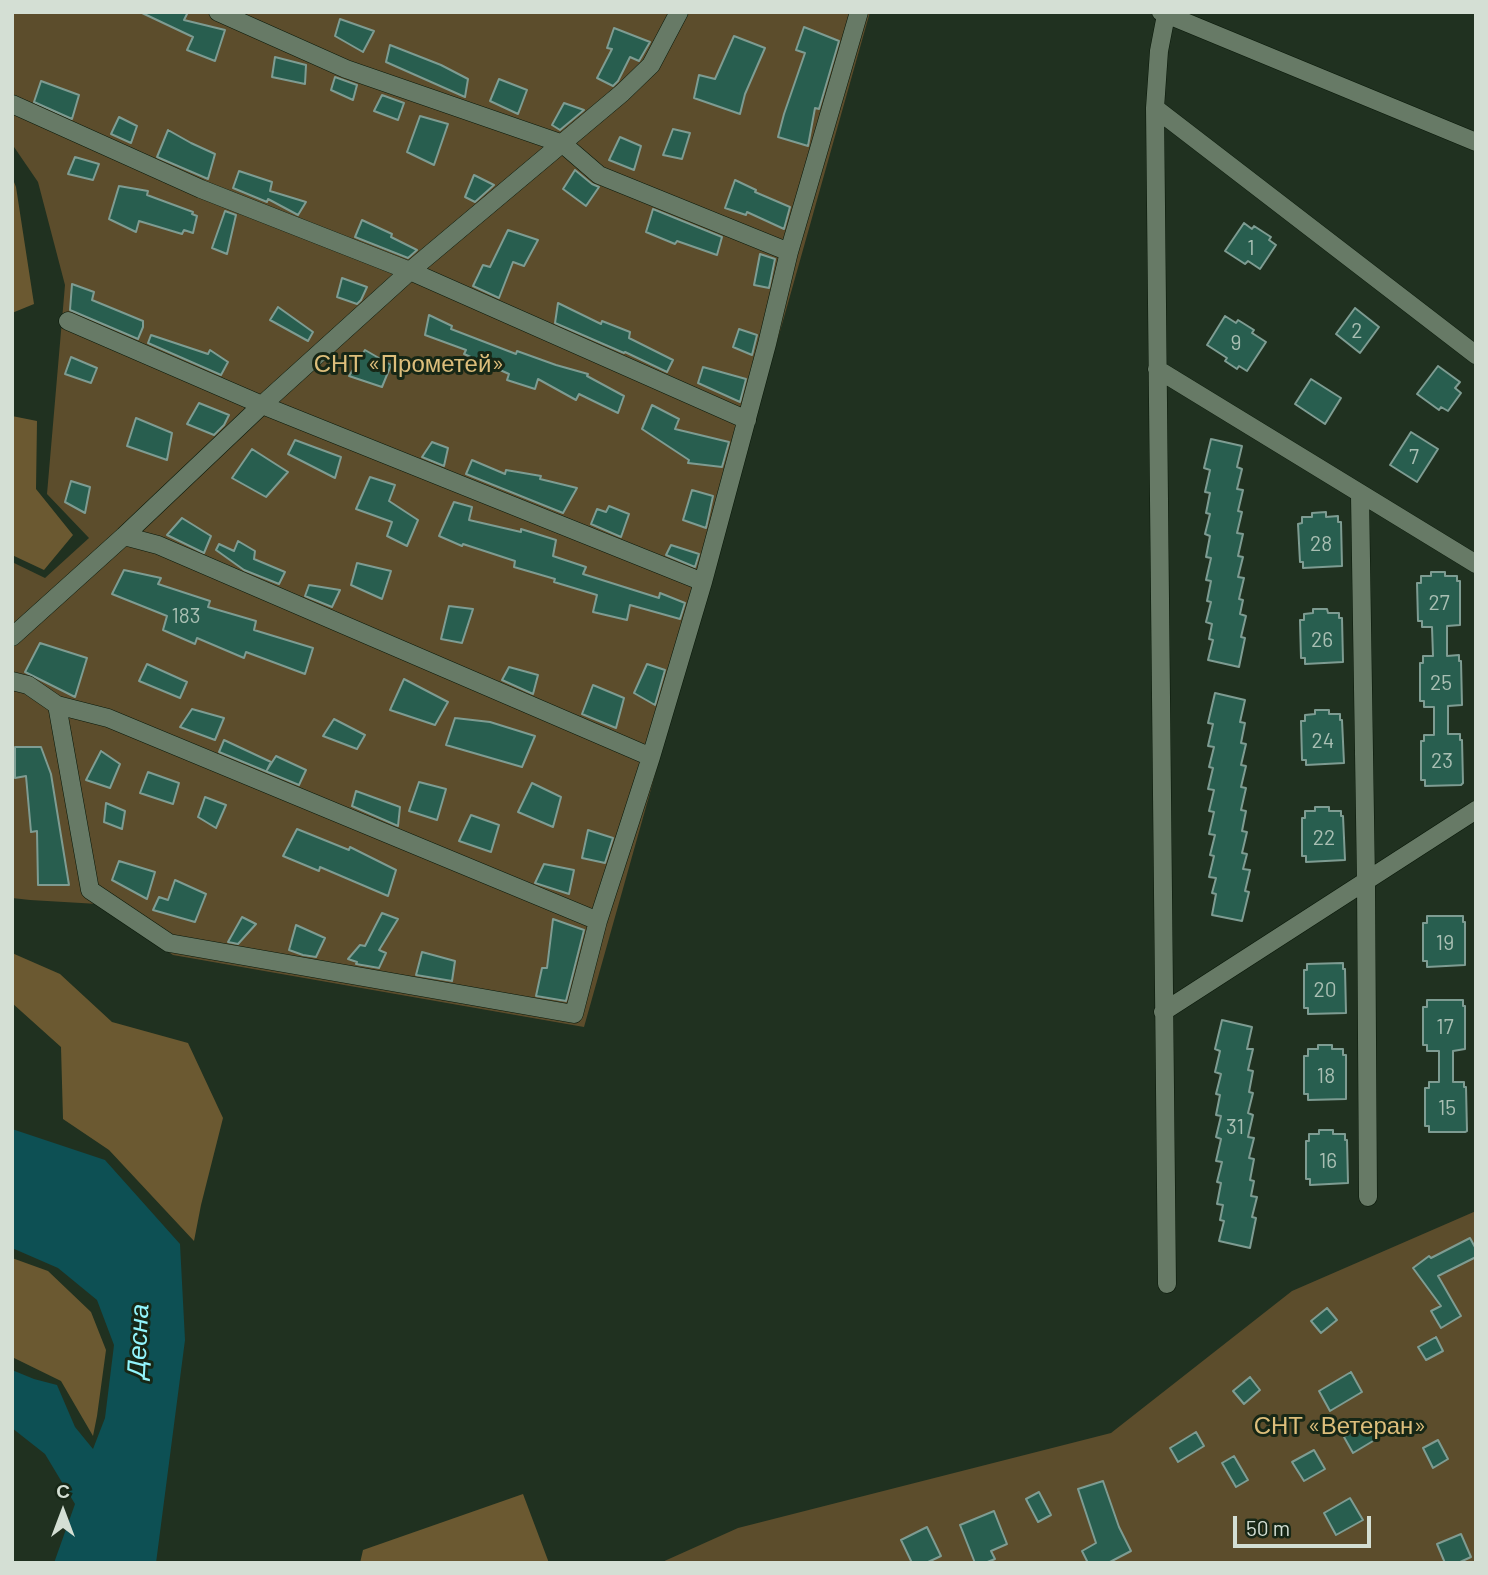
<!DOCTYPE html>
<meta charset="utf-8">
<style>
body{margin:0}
#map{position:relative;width:1488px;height:1575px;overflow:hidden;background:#203120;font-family:Barlow,sans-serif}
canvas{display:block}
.frame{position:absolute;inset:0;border:14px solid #d4dfd4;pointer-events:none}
.north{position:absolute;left:28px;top:1477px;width:70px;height:70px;-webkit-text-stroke:5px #172716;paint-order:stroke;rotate:0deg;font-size:19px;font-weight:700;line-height:28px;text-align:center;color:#d4dfd4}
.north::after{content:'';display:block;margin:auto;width:24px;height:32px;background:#d4dfd4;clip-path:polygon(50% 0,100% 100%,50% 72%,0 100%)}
.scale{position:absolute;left:1233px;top:1516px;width:138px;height:32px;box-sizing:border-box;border:4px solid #d4dfd4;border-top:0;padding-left:9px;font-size:21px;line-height:24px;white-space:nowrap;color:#d4dfd4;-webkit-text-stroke:5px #172716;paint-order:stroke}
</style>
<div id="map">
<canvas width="1488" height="1575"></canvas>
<div class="frame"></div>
<div class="north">С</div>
<div class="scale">50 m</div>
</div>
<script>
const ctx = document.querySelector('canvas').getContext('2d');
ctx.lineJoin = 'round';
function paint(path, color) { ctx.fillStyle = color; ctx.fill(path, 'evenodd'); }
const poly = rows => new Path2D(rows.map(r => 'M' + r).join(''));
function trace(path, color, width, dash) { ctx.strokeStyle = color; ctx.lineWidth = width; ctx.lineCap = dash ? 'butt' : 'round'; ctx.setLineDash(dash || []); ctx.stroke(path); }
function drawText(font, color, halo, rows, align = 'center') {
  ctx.font = font + ' Barlow,sans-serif'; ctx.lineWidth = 6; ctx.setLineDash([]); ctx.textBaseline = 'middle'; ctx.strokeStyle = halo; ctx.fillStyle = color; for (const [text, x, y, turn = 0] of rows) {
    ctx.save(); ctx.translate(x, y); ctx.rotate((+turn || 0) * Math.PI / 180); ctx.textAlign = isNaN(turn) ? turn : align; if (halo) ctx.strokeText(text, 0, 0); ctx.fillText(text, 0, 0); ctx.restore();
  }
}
const green = poly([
 [12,12,870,12,584,1027,173,955,98,904,30,900,12,898,12,562,45,578,89,538,47,494,65,285,38,182,12,144],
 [1476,1211,1476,1563,660,1563,738,1528,1111,1433,1292,1291]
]);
const forest = poly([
 [12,177,16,187,34,304,12,313],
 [12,416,37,421,36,489,73,535,44,570,12,555],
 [12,953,60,974,112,1022,188,1043,223,1118,201,1205,194,1241,109,1150,63,1119,61,1047,12,1003],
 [12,1258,48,1271,91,1312,106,1350,97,1416,93,1436,61,1381,12,1357],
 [523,1494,549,1563,360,1563,363,1550]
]);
const water = poly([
 [12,1129,105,1160,180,1244,185,1340,156,1563,54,1563,75,1504,45,1454,12,1428,12,1370,34,1379,57,1385,75,1427,93,1449,105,1418,114,1345,97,1300,58,1268,12,1248]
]);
const building = poly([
 [140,12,188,12,184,20,225,30,215,61,187,50,193,37,140,12],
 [340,19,374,31,363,52,335,36,340,19],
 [804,27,839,41,819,109,815,108,808,146,778,137,784,114,805,53,796,50,804,27],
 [614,28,650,42,639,61,630,57,618,81,613,86,597,78,612,49,607,48,614,28],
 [734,36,765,48,745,94,740,114,694,98,699,75,715,79,734,36],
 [390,45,441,65,468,79,465,97,386,62,390,45],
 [275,57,306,65,305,84,272,77,275,57],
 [335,77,357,85,353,100,331,90,335,77],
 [499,79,527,90,518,114,490,101,499,79],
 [41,81,79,95,72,119,34,102,41,81],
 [382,95,404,103,398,120,374,111,382,95],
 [564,103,584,110,560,130,552,125,564,103],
 [420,116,448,124,434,165,407,152,420,116],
 [119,117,137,126,131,143,111,134,119,117],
 [673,129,690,133,682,159,663,155,673,129],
 [168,130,191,143,215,154,208,179,157,157,168,130],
 [620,137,641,146,634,170,609,160,620,137],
 [75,157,99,164,93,180,68,174,75,157],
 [575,170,592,184,599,187,586,206,563,189,575,170],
 [239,171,272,182,270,191,306,202,298,215,268,199,267,202,233,188,239,171],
 [474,175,494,185,475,202,465,197,474,175],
 [735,180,756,190,755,192,790,207,784,229,747,212,746,215,725,208,735,180],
 [119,186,148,191,147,195,193,212,192,214,197,216,193,233,184,230,182,234,139,221,136,232,109,219,119,186],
 [653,209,722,237,717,255,677,241,675,244,646,232,653,209],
 [225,211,236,215,227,254,212,248,225,211],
 [362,220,392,234,391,237,417,250,408,258,355,237,362,220],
 [1244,223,1252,229,1254,226,1271,237,1269,240,1276,245,1260,269,1248,261,1245,264,1225,251,1244,223],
 [508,230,538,240,524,266,513,262,499,298,473,286,483,265,490,267,508,230],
 [760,254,775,259,769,288,754,285,760,254],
 [342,278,367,287,361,300,357,304,337,297,342,278],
 [72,284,94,292,92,300,143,321,143,327,138,339,70,310,72,284],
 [558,303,601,324,602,321,630,332,629,338,673,360,667,372,625,352,624,353,555,323,558,303],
 [278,307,313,332,308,341,270,320,278,307],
 [1355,308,1379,327,1360,353,1336,334,1355,308],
 [429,315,452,326,451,329,516,354,517,351,556,365,588,374,587,376,624,396,618,413,579,394,576,400,538,379,535,389,507,380,509,374,464,354,466,350,425,335,429,315],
 [1225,316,1236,323,1238,320,1254,330,1252,333,1266,342,1247,371,1239,366,1237,369,1225,361,1227,358,1207,345,1225,316],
 [739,329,757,335,752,355,733,347,739,329],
 [151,335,208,354,210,350,228,362,221,375,148,343,151,335],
 [365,350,391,365,382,387,349,376,365,350],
 [71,357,97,368,91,383,65,374,71,357],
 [1438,366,1460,382,1455,388,1461,393,1448,411,1441,407,1439,410,1417,394,1438,366],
 [703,367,746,379,740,402,698,383,703,367],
 [1311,379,1341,398,1325,424,1295,404,1311,379],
 [199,403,229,415,224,425,214,435,187,424,199,403],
 [652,405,679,419,675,429,729,442,722,467,688,463,689,460,642,429,652,405],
 [136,418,172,433,167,460,127,446,136,418],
 [1411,432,1438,449,1417,482,1390,465,1411,432],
 [1211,439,1242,446,1237,467,1242,469,1237,489,1243,490,1238,511,1242,512,1237,533,1243,534,1238,556,1243,557,1238,577,1244,578,1239,599,1243,600,1240,614,1246,616,1241,637,1245,638,1239,667,1208,660,1213,640,1209,639,1212,624,1206,622,1211,602,1207,601,1211,581,1206,580,1211,558,1206,557,1210,536,1205,534,1210,514,1206,513,1210,493,1205,492,1210,470,1204,468,1211,439],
 [295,440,341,457,335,478,288,454,295,440],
 [432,442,448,448,444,466,422,457,432,442],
 [252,449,288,472,266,497,232,478,252,449],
 [472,460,505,474,506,470,541,476,540,479,577,488,563,513,466,474,472,460],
 [370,477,395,485,389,501,418,520,407,546,387,536,392,522,356,509,370,477],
 [71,481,90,487,85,513,65,502,71,481],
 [692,490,713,496,706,528,683,520,692,490],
 [454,502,472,507,469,520,521,532,521,529,556,540,553,556,586,567,583,574,659,598,660,593,685,603,680,619,630,605,627,620,593,612,597,595,554,582,555,579,514,567,515,561,463,544,462,546,439,536,454,502],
 [609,506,629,514,621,537,591,524,597,509,606,512,609,506],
 [1326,512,1326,517,1338,516,1338,522,1341,522,1342,566,1303,568,1303,562,1300,562,1298,524,1302,523,1302,517,1312,517,1312,513,1326,512],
 [182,518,211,536,204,553,167,535,182,518],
 [238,541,255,551,254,559,285,572,279,584,244,570,216,550,219,544,234,551,238,541],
 [671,545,699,554,695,567,666,555,671,545],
 [357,563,391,571,382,599,351,585,357,563],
 [124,570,161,578,158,584,210,601,208,607,256,621,254,630,313,648,305,674,246,652,244,658,197,638,195,644,163,630,167,616,112,594,124,570],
 [1431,572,1445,572,1445,576,1457,576,1457,581,1460,581,1460,625,1447,626,1447,656,1459,655,1459,661,1461,661,1462,705,1448,706,1448,734,1460,734,1460,740,1462,740,1463,783,1461,785,1425,786,1425,780,1421,780,1421,741,1424,741,1424,735,1434,735,1434,707,1424,707,1424,701,1420,701,1420,663,1423,663,1423,656,1433,656,1432,627,1422,627,1422,621,1418,621,1417,583,1421,583,1421,576,1431,576,1431,572],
 [309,585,340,590,332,607,305,596,309,585],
 [449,606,473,609,462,643,441,639,449,606],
 [1313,609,1327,609,1328,613,1339,613,1339,618,1342,618,1343,662,1305,664,1305,658,1301,658,1300,620,1304,620,1304,614,1313,613,1313,609],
 [40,643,87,658,75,697,25,672,40,643],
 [147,664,187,682,180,698,139,681,147,664],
 [647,664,665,670,655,705,634,693,647,664],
 [509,667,538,675,533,694,502,680,509,667],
 [404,679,448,702,435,725,390,710,404,679],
 [593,685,624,698,616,728,582,714,593,685],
 [1215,693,1245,700,1240,722,1245,723,1241,743,1246,744,1241,765,1246,766,1241,787,1246,788,1241,810,1246,811,1242,831,1247,832,1242,853,1247,854,1243,869,1250,870,1245,891,1249,892,1242,921,1212,915,1216,894,1212,893,1216,878,1209,877,1214,856,1210,855,1215,835,1209,834,1214,812,1209,811,1214,790,1208,789,1213,768,1209,767,1214,747,1208,746,1213,724,1208,723,1215,693],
 [192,709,224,718,215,740,180,727,192,709],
 [1315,710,1329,710,1329,714,1340,714,1340,720,1342,720,1344,763,1306,765,1306,760,1302,760,1301,721,1305,721,1305,715,1315,714,1315,710],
 [455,718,490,722,535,736,522,767,446,745,455,718],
 [334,719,365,735,357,749,323,736,334,719],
 [224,740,271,762,267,770,276,756,306,770,299,785,219,752,224,740],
 [15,747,41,747,51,774,69,885,38,885,37,831,31,832,26,776,15,778,15,747],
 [101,751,120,764,110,788,86,780,101,751],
 [148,772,179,783,173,804,140,793,148,772],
 [419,782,446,789,437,820,409,811,419,782],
 [532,783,561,797,553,827,518,812,532,783],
 [356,791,400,807,398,826,352,806,356,791],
 [205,797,226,805,216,828,198,817,205,797],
 [106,803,125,811,122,829,104,822,106,803],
 [1315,807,1329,807,1329,811,1341,811,1341,816,1343,816,1345,860,1306,862,1306,856,1302,856,1302,818,1305,818,1305,811,1315,811,1315,807],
 [471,815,499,825,491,852,459,841,471,815],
 [297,829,349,850,350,847,396,870,388,896,320,867,319,871,283,856,297,829],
 [588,830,613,838,605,863,582,858,588,830],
 [119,861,155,872,147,899,112,880,119,861],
 [544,864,574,870,569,894,535,883,544,864],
 [175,880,206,894,195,922,153,910,159,897,168,900,175,880],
 [382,913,398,919,379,950,386,953,379,968,356,964,357,962,348,959,360,945,365,946,382,913],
 [1427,916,1463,916,1463,922,1465,922,1465,965,1427,967,1427,961,1423,961,1423,923,1427,923,1427,916],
 [242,917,256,924,238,944,228,942,242,917],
 [553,919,584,930,566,1001,536,996,542,968,547,968,553,919],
 [296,925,325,938,316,957,303,955,289,950,296,925],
 [422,952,455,961,452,981,416,975,422,952],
 [1343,963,1343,969,1345,969,1346,1013,1308,1014,1308,1008,1304,1008,1304,970,1307,970,1307,964,1343,963],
 [1427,1000,1463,1000,1463,1006,1465,1006,1465,1049,1453,1051,1453,1082,1464,1082,1464,1087,1466,1087,1467,1131,1465,1132,1429,1132,1429,1126,1425,1126,1425,1088,1429,1088,1429,1082,1439,1082,1439,1051,1427,1051,1427,1045,1423,1045,1423,1007,1427,1007,1427,1000],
 [1222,1020,1252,1027,1247,1049,1253,1049,1248,1070,1253,1071,1249,1092,1253,1093,1248,1113,1253,1115,1248,1137,1254,1138,1249,1158,1254,1159,1250,1180,1254,1181,1251,1196,1257,1197,1252,1217,1256,1218,1250,1248,1219,1241,1224,1221,1220,1220,1223,1205,1217,1204,1221,1183,1217,1182,1222,1162,1216,1161,1221,1139,1216,1137,1221,1116,1216,1115,1220,1095,1216,1094,1221,1074,1215,1072,1220,1051,1215,1049,1222,1020],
 [1318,1045,1332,1045,1332,1049,1343,1049,1343,1055,1346,1055,1346,1099,1308,1100,1308,1094,1304,1094,1304,1056,1308,1056,1308,1049,1318,1049,1318,1045],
 [1319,1130,1333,1130,1333,1134,1345,1134,1345,1140,1347,1140,1348,1183,1310,1185,1310,1179,1306,1179,1306,1141,1309,1141,1309,1134,1319,1134,1319,1130],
 [1470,1238,1476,1249,1476,1257,1438,1276,1461,1316,1441,1328,1431,1311,1441,1306,1413,1268,1429,1256,1431,1258,1470,1238],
 [1327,1308,1337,1320,1321,1333,1311,1321,1327,1308],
 [1436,1337,1443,1351,1426,1360,1418,1347,1436,1337],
 [1351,1372,1362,1392,1330,1411,1319,1391,1351,1372],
 [1250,1377,1260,1390,1244,1404,1233,1391,1250,1377],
 [1369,1422,1378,1438,1353,1453,1344,1437,1369,1422],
 [1196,1432,1204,1446,1178,1462,1170,1448,1196,1432],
 [1438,1440,1448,1459,1433,1468,1423,1448,1438,1440],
 [1314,1450,1325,1469,1304,1481,1292,1462,1314,1450],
 [1234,1456,1248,1480,1236,1487,1222,1463,1234,1456],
 [1103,1481,1119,1527,1131,1551,1108,1563,1088,1563,1082,1551,1096,1543,1078,1489,1103,1481],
 [1039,1492,1051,1515,1038,1522,1026,1499,1039,1492],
 [1350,1498,1363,1520,1336,1535,1324,1513,1350,1498],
 [994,1511,1007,1544,991,1551,995,1559,985,1563,975,1563,960,1525,994,1511],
 [927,1527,941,1556,926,1563,912,1563,901,1540,927,1527],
 [1461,1534,1471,1557,1458,1563,1445,1563,1437,1544,1461,1534]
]);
const street = poly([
 [218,12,346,69,563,144,599,175,789,252,859,12],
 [1161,12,1476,142],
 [1166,15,1159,51,1155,108,1167,1284],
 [12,104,201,189,410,271,747,420],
 [1155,108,1476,355],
 [68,321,262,405,703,582],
 [1157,369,1476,564],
 [1360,495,1366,881,1368,1197],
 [124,536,158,545,651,757],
 [12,637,124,536,262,405,410,271,622,93,651,65,679,12],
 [12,681,28,685,57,705,90,890,169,943,574,1014,598,921,651,757,703,582,767,344,789,252],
 [57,705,108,718,598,921],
 [1163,1012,1476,810]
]);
const numberNames = [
 ["1",1251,248],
 ["2",1357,331],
 ["9",1236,343],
 ["7",1414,457],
 ["28",1321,544],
 ["27",1439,603],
 ["183",186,616],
 ["26",1322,640],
 ["25",1441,683],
 ["24",1323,741],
 ["23",1442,761],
 ["22",1324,838],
 ["19",1445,943],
 ["20",1325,990],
 ["17",1445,1027],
 ["18",1326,1076],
 ["15",1447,1108],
 ["31",1235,1127],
 ["16",1328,1161]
];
const parkNames = [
 ["СНТ «Прометей»",409,364],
 ["СНТ «Ветеран»",1340,1426]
];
const waterNames = [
 ["Десна",138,1341,-87]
];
paint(green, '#5c4d2c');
paint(forest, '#6b5931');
paint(water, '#0d5054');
paint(building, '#285e4f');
trace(building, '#7e9c92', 2);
trace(street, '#091809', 19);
trace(street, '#677a66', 18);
drawText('21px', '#a9bfb3', null, numberNames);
drawText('24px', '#ddbe7b', '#172716', parkNames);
drawText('italic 26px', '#93f5fc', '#172716', waterNames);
</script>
